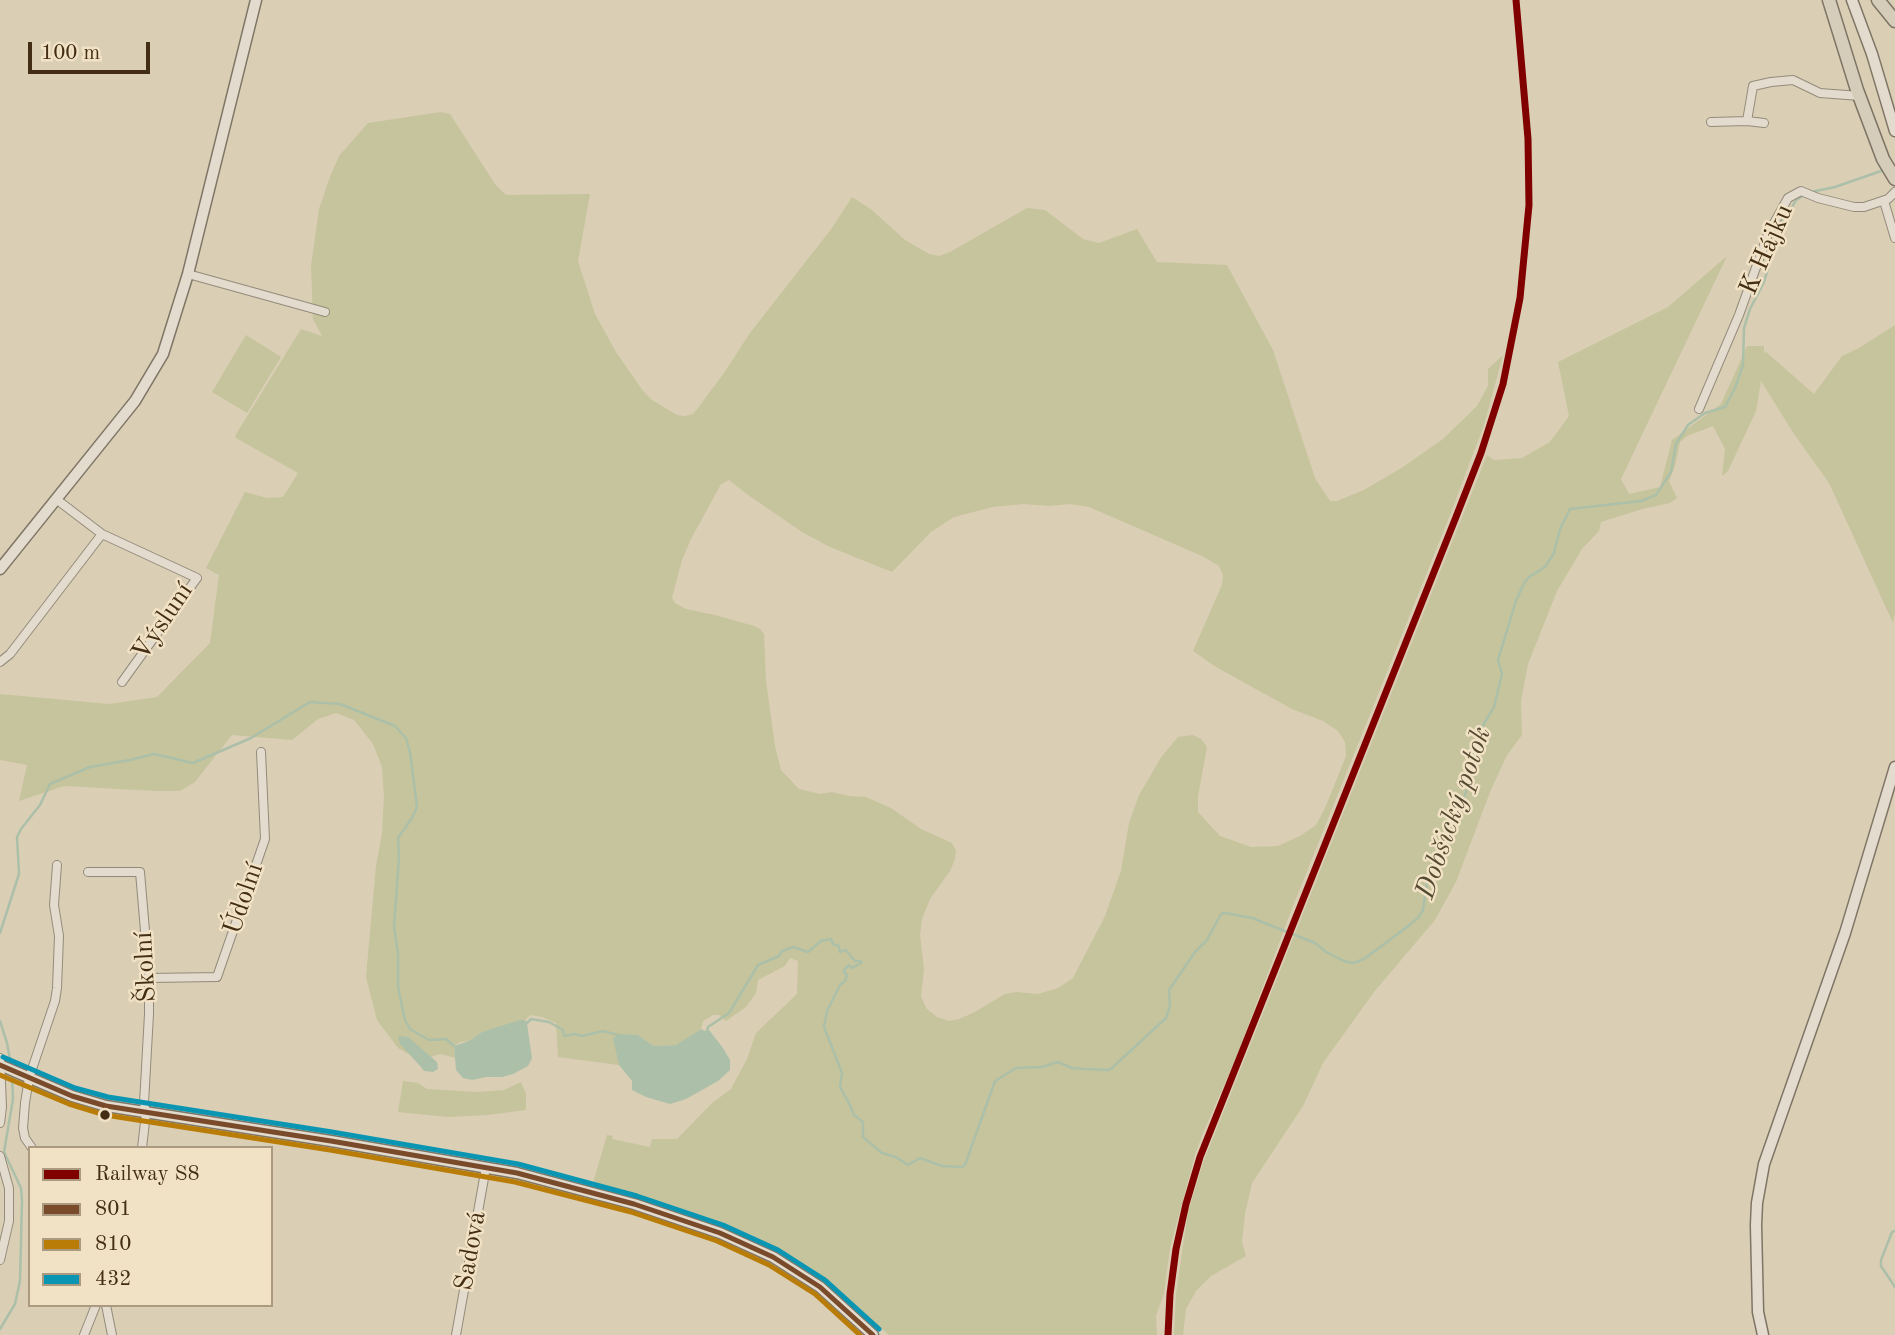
<!DOCTYPE html>
<meta charset="utf-8">
<style>
body{margin:0}
#map{position:relative;width:1895px;height:1335px;overflow:hidden;background:#daceb5;font-family:"Old Standard TT",serif}
canvas{display:block}
.legend{position:absolute;left:28px;top:1146px;width:245px;height:161px;box-sizing:border-box;background:#f1e2c5;border:2px solid #ab9a7f;margin:0;padding:9px 12px;list-style:none;font-size:21px;color:#432d15}
.legend li{display:flex;align-items:center;gap:14px;height:35px}
.legend b{width:35px;border:2px solid #ab9a7f}
.scale{position:absolute;left:28px;top:42px;width:122px;height:32px;box-sizing:border-box;border:4px solid #432d15;border-top:0;padding-left:9px;font-size:21px;line-height:24px;white-space:nowrap;color:#432d15;-webkit-text-stroke:5px #f1e2c5;paint-order:stroke}
</style>
<div id="map">
<canvas width="1895" height="1335"></canvas>
<ul class="legend">
<li><b style="height:9px;background:#800000"></b>Railway S8</li>
<li><b style="height:9px;background:#7a4b2a"></b>801</li>
<li><b style="height:9px;background:#b87c07"></b>810</li>
<li><b style="height:9px;background:#0a96b2"></b>432</li>
</ul>
<div class="scale">100 m</div>
</div>
<script>
const ctx = document.querySelector('canvas').getContext('2d');
ctx.lineJoin = 'round';
function paint(path, color) { ctx.fillStyle = color; ctx.fill(path, 'evenodd'); }
const poly = rows => new Path2D(rows.map(r => 'M' + r).join(''));
function trace(path, color, width, dash) { ctx.strokeStyle = color; ctx.lineWidth = width; ctx.lineCap = dash ? 'butt' : 'round'; ctx.setLineDash(dash || []); ctx.stroke(path); }
function drawText(font, color, halo, rows, align = 'center') {
  ctx.font = font + ' "Old Standard TT",serif'; ctx.lineWidth = 5; ctx.setLineDash([]); ctx.textBaseline = 'middle'; ctx.strokeStyle = halo; ctx.fillStyle = color; for (const [text, x, y, turn = 0] of rows) {
    ctx.save(); ctx.translate(x, y); ctx.rotate((+turn || 0) * Math.PI / 180); ctx.textAlign = isNaN(turn) ? turn : align; if (halo) ctx.strokeText(text, 0, 0); ctx.fillText(text, 0, 0); ctx.restore();
  }
}
const green = poly([
 [441,112,450,114,495,184,506,195,590,194,578,261,595,314,616,352,643,391,652,400,677,415,685,416,693,414,698,408,724,373,750,333,832,228,852,197,872,210,905,240,929,254,939,256,950,252,1027,208,1045,210,1083,239,1099,243,1137,229,1157,262,1227,265,1273,350,1315,478,1330,501,1337,501,1364,490,1403,467,1443,439,1477,406,1488,386,1488,369,1503,355,1484,425,1450,515,1291,911,1236,1058,1203,1133,1195,1155,1170,1248,1164,1293,1156,1316,1157,1335,889,1335,813,1269,775,1247,712,1221,593,1183,607,1135,613,1136,612,1139,650,1147,652,1139,677,1139,712,1103,731,1089,747,1059,756,1033,797,994,798,961,790,958,785,966,758,980,756,993,746,1007,726,1021,719,1015,713,1015,703,1021,701,1029,677,1045,654,1046,638,1035,614,1040,619,1065,558,1057,556,1023,542,1017,530,1015,525,1020,482,1032,469,1041,460,1042,454,1046,455,1058,441,1054,419,1060,398,1048,377,1020,366,977,376,866,382,833,384,797,382,767,373,744,354,720,336,713,318,719,292,740,232,735,195,782,180,791,155,791,64,786,19,801,27,765,0,760,0,694,109,704,157,697,210,643,219,575,206,568,245,492,267,498,283,497,298,473,236,438,235,436,301,329,322,336,313,319,311,266,319,209,330,177,339,156,368,123],
 [729,480,748,495,802,532,830,547,892,572,931,532,954,517,993,507,1024,504,1049,506,1070,504,1089,507,1202,556,1219,566,1223,575,1222,585,1193,651,1216,667,1292,709,1323,721,1338,731,1345,742,1346,756,1325,808,1316,825,1300,836,1278,846,1251,847,1220,836,1198,812,1198,796,1207,747,1201,739,1193,735,1178,737,1162,756,1139,795,1129,823,1121,871,1105,916,1073,978,1058,988,1038,994,1016,992,1005,994,973,1013,959,1019,949,1021,937,1017,927,1009,921,997,924,969,920,934,922,919,930,899,950,871,955,859,956,851,952,843,921,829,891,808,866,797,849,796,832,792,820,794,799,789,781,770,775,746,766,681,764,634,760,629,754,626,715,615,686,609,675,603,672,598,682,560,691,539,721,484],
 [1727,256,1621,479,1629,494,1660,487,1672,440,1721,404,1747,346,1764,346,1764,355,1765,351,1814,394,1842,356,1859,348,1895,325,1895,613,1893,623,1829,483,1794,434,1761,381,1756,411,1728,471,1722,476,1725,449,1713,426,1687,436,1680,442,1675,466,1669,481,1677,498,1670,503,1642,509,1601,522,1599,531,1582,549,1557,591,1528,664,1521,701,1522,735,1507,755,1490,792,1456,882,1435,920,1374,992,1323,1063,1303,1106,1252,1183,1245,1214,1242,1242,1246,1256,1211,1276,1196,1291,1186,1309,1183,1335,1174,1335,1176,1294,1188,1212,1203,1163,1487,455,1494,460,1522,458,1550,442,1569,416,1558,362,1668,307],
 [246,335,281,357,247,413,212,392],
 [403,1081,418,1083,427,1089,477,1092,504,1090,521,1082,526,1094,526,1110,488,1115,448,1117,398,1112]
]);
const water = poly([
 [520,1020,525,1020,527,1024,532,1058,528,1066,513,1074,502,1077,486,1077,472,1080,463,1078,456,1070,454,1046,469,1041,482,1032],
 [701,1029,705,1031,709,1030,723,1048,730,1060,730,1070,718,1081,686,1099,670,1104,646,1097,632,1090,632,1081,619,1065,613,1039,618,1034,638,1035,654,1046,676,1045],
 [401,1036,408,1037,437,1062,438,1069,433,1072,424,1071,421,1067,400,1044,398,1037]
]);
const stream = poly([
 [1811,192,1835,187,1881,171],
 [0,933,19,874,17,837,21,829,40,805,50,784,90,767,130,760,154,754,193,763,251,738,310,702,340,704,395,726,406,738,410,752,417,807,412,818,398,838,399,857,394,926,398,955,398,987,405,1020,410,1029,429,1040,446,1039,454,1046],
 [0,1021,7,1043,11,1065],
 [525,1025,531,1019,549,1022,563,1030,564,1036,575,1034,582,1036,603,1031,618,1035],
 [707,1031,708,1027,729,1013,758,965,779,956,782,951,793,947,808,952,821,941,831,939,833,944,839,946,840,952,846,950,855,961,861,961,861,963,852,968,849,965,844,970,844,972,847,975,845,981,840,985,827,1011,824,1027,842,1073,840,1087,850,1105,854,1115,863,1122,863,1137,882,1153,896,1157,908,1165,920,1158,942,1166,962,1167,965,1165,995,1081,1016,1068,1042,1067,1058,1062,1072,1068,1085,1069,1109,1070,1113,1067,1166,1018,1170,1006,1169,990,1195,952,1207,940,1221,914,1225,913,1252,918,1315,943,1326,952,1344,961,1353,963,1364,959,1407,927,1418,918,1423,910,1427,882,1435,866,1445,854,1456,817,1471,780,1475,747,1479,732,1494,707,1502,674,1498,660,1516,601,1524,583,1529,577,1545,567,1554,553,1560,529,1570,509,1641,501,1656,495,1671,472,1676,444,1688,425,1705,413,1725,407,1735,388,1743,365,1744,328,1750,309,1764,282,1783,218,1790,211,1796,200,1805,195],
 [1895,1231,1892,1232,1881,1260,1881,1266,1895,1287],
 [0,1329,15,1304,20,1281,22,1201,21,1188,4,1152,13,1099,12,1076]
]);
const street = poly([
 [1747,121,1764,123],
 [1711,122,1747,121,1753,86,1771,82,1793,80,1820,93,1860,96],
 [1884,201,1895,238],
 [188,274,325,312],
 [1699,409,1739,315,1768,234,1788,198,1801,191,1818,198,1854,207,1864,207,1888,199,1895,192],
 [56,499,102,534,197,578,122,682],
 [0,662,10,654,102,534],
 [88,872,140,872,149,978,149,1014,144,1103,146,1113,142,1148],
 [149,978,217,977,265,839,261,752],
 [0,1058,2,1107,0,1123],
 [32,1148,25,1138,23,1128,25,1103,29,1078,55,1001,57,988,59,936,54,905,57,865],
 [0,1156,9,1188,9,1221,0,1260],
 [106,1305,112,1335],
 [84,1335,96,1305],
 [456,1335,486,1167]
]);
const secondary = poly([
 [1852,0,1872,54,1895,131],
 [0,569,135,401,163,354,188,274,256,0],
 [0,1065,72,1096,106,1106,331,1141,517,1173,634,1204,720,1233,773,1257,820,1287,873,1335],
 [1763,1335,1758,1312,1756,1225,1757,1203,1764,1164,1845,933,1895,767]
]);
const primary = poly([
 [1829,0,1857,90,1883,159,1895,179],
 [1878,0,1895,21]
]);
const bus1 = poly([
 [0,1065,72,1096,106,1106,331,1141,517,1173,634,1204,720,1233,773,1257,820,1287,873,1335]
]);
const bus2 = poly([
 [0,1075,69,1104,105,1115,330,1150,515,1182,631,1212,717,1241,769,1265,815,1294,860,1335]
]);
const bus3 = poly([
 [3,1057,75,1088,108,1097,332,1132,518,1164,637,1196,723,1225,778,1250,825,1280,879,1329]
]);
const rail1 = poly([
 [1168,1335,1170,1294,1176,1249,1186,1204,1200,1157,1456,517,1481,453,1503,384,1520,298,1529,205,1528,139,1516,0]
]);
const markers = [
 [105,1115,6,"#432d15"]
];
const streetNames = [
 ["K Hájku",1767,250,-66],
 ["Výsluní",163,622,-56],
 ["Údolní",244,899,-71],
 ["Školní",146,967,-93],
 ["Sadová",471,1251,-80]
];
const waterNames = [
 ["Dobšický potok",1454,813,-71]
];
paint(green, '#c6c49c');
paint(water, '#acbfa8');
trace(stream, '#acbfa8', 2.5);
trace(street, '#948b7a', 10);
trace(secondary, '#7f7565', 13);
trace(primary, '#7f7565', 15);
trace(street, '#e2dbce', 8);
trace(secondary, '#e2dbce', 10);
trace(primary, '#d6ccba', 12);
trace(bus1, '#7a4b2a', 5);
trace(bus2, '#b87c07', 5);
trace(bus3, '#0a96b2', 5);
trace(rail1, '#800000', 7);
for (const [x, y, r, color] of markers) { const dot = new Path2D(); dot.arc(x, y, r, 0, 2 * Math.PI); ctx.fillStyle = color; ctx.fill(dot); trace(dot, '#f1e2c5', 2.5); }
drawText('26px', '#432d15', '#f1e2c5', streetNames);
drawText('italic 28px', '#544931', '#f1e2c5', waterNames);
</script>
